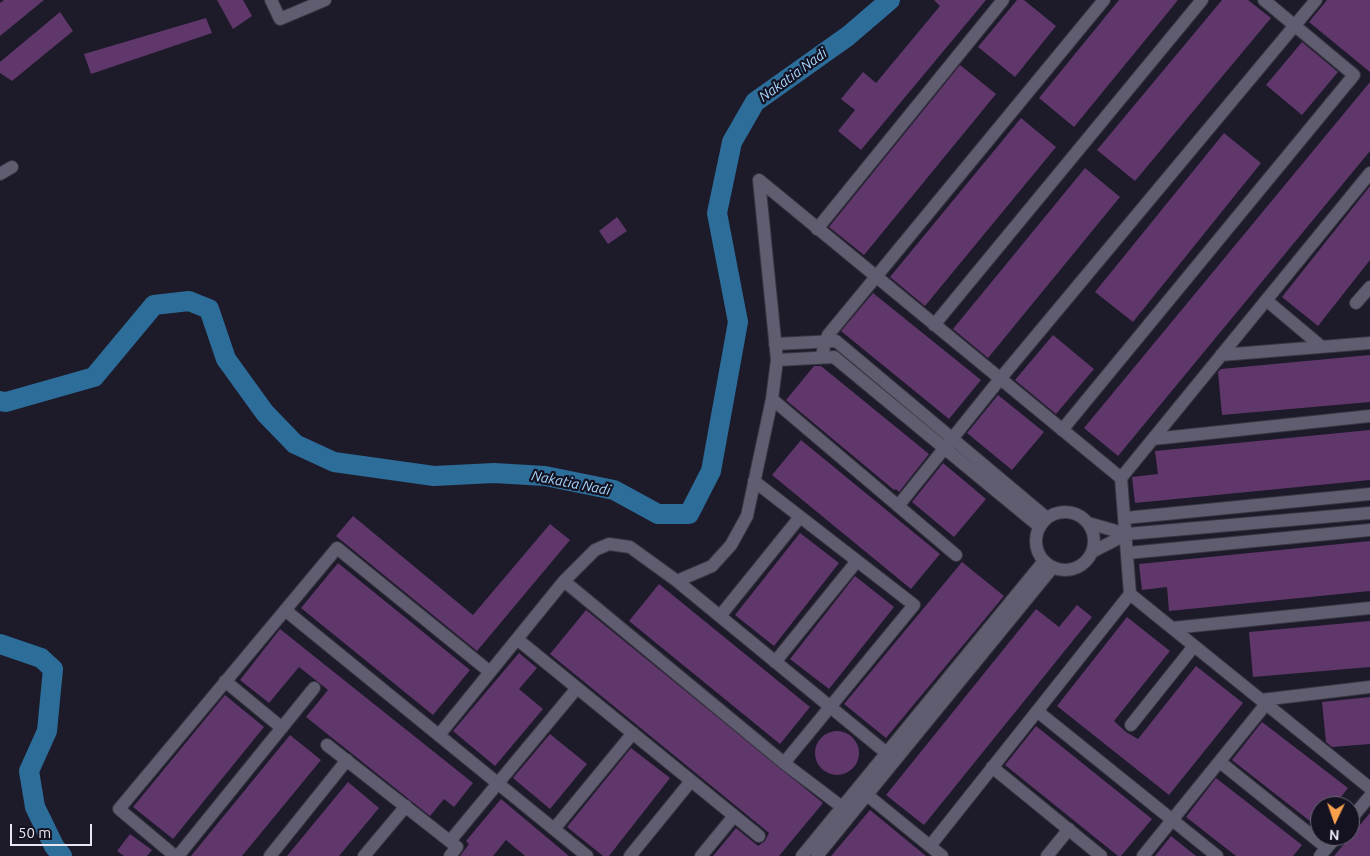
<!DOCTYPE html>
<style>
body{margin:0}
#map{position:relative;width:1370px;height:856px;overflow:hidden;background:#1d1a2a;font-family:Ubuntu,sans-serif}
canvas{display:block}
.north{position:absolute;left:1310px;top:796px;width:50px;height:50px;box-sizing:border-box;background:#141121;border:1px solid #696675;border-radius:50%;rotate:183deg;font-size:14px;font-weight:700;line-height:20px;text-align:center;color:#e8e6f2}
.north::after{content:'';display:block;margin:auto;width:18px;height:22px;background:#f8a04c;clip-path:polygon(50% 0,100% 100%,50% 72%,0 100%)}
.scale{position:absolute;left:10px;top:824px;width:82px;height:22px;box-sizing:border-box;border:2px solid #e8e6f2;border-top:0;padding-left:6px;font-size:15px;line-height:18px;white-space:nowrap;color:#e8e6f2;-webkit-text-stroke:4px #141121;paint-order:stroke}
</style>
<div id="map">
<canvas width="1370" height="856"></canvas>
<div class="north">N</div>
<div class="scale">50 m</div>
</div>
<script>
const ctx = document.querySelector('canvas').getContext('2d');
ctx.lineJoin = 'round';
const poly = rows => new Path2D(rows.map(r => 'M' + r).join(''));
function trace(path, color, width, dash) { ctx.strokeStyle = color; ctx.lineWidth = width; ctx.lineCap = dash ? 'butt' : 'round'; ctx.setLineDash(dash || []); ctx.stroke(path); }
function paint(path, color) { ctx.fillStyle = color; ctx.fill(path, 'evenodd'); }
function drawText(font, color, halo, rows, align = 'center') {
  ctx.font = font + ' Ubuntu,sans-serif'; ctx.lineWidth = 4.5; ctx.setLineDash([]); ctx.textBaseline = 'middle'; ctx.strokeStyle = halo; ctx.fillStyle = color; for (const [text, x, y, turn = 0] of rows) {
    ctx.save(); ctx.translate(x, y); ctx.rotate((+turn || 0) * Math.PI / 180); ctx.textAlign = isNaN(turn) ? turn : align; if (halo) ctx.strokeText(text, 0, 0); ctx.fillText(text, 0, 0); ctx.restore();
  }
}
const river = poly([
 [0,401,6,402,94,377,154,305,189,301,209,309,226,359,265,413,295,444,334,462,434,476,494,473,545,476,614,490,658,514,689,514,711,471,738,322,717,213,732,142,755,102,848,36,890,0],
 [0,644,41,658,53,669,47,731,29,771,35,807,54,846,62,856]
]);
const building = poly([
 [4,0,44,0,0,36,0,3],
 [217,0,243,0,252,16,233,29],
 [934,0,986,0,861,150,838,131,855,110,841,99,863,72,876,83,940,6],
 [1017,0,1024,0,1056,26,1015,77,978,47],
 [1119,0,1178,0,1074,127,1039,98],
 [1222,0,1248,0,1271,18,1135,181,1097,150],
 [1327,0,1370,0,1370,72,1309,22],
 [60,12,73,31,12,81,0,73,0,62],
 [206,18,212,33,91,74,84,54],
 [1302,42,1338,72,1302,115,1266,85],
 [960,65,996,94,864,255,829,227],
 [1370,82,1370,151,1118,456,1084,428],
 [1021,118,1056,147,925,306,890,277],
 [1224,133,1261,163,1133,322,1095,292],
 [1085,168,1120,197,988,358,953,329],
 [1370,186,1370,260,1318,326,1282,297],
 [617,217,627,231,608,244,599,231],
 [873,293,981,380,949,419,841,331],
 [1053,335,1094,369,1056,414,1015,380],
 [1370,355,1370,402,1222,415,1218,372,1221,369],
 [814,366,821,366,929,454,899,492,896,489,894,490,786,400],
 [998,395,1044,432,1012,470,967,433],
 [1370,430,1370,480,1135,503,1132,477,1158,474,1155,451],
 [801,440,940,554,911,589,772,475],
 [943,463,986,499,954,537,912,502],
 [353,516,473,615,550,524,570,540,477,651,336,536],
 [800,533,839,563,774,646,735,615],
 [1370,541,1370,591,1169,611,1167,587,1142,590,1139,564],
 [962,562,1004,596,886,738,844,704],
 [338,563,470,670,433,715,301,608],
 [855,576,894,607,829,689,790,659],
 [659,584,810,707,780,744,629,621],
 [1077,605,1092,617,924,825,886,795,1036,609,1059,627],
 [586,610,823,803,779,856,713,856,736,828,758,846,765,841,769,833,550,654],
 [1127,617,1170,651,1114,721,1126,732,1138,739,1196,666,1243,703,1169,795,1057,706],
 [1370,621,1370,667,1253,677,1249,632],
 [280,629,473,783,454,807,444,799,430,816,306,717,328,690,299,667,269,703,240,680],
 [519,653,537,668,519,689,543,709,495,766,453,731],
 [225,695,264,727,173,839,133,807],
 [1370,697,1370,744,1332,747,1326,742,1322,702],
 [1262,722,1348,788,1334,806,1320,806,1320,829,1232,760],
 [1036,726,1152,819,1121,856,1118,856,1005,765],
 '815 753a22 22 0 1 1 44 0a22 22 0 1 1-44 0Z',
 [550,734,587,764,550,809,513,778],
 [290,735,321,760,242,856,191,856],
 [631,748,670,778,609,856,603,856,567,827],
 [1216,778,1302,845,1293,856,1236,856,1186,817],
 [348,782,379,808,339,856,287,856],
 [501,799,569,856,525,856,506,840,493,856,460,856,469,844,466,841],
 [870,810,926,856,831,856],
 [1370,813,1370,856,1334,856],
 [130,834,152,850,147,856,124,856,117,851],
 [1171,836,1196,856,1155,856]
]);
const minor = poly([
 [271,0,280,19,325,0],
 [1370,173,1121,478,1130,594,1370,788],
 [0,174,12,167],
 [759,180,1121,478],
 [817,229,1003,0],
 [1266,300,1322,347],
 [1356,303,1370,287],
 [934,325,1202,0],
 [775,344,836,341,1047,518],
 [1221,355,1370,343],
 [821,357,828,335,1104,0],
 [777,360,834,357,1040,527],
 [772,399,956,555],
 [1062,430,1354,75,1264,0],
 [1153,439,1370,416],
 [754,481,914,605,784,763],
 [898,506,1000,379,1316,0],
 '1036 541a29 29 0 1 1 58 0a29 29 0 1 1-58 0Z',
 [1125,518,1370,494],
 [1088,523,1127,534,1092,552],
 [1127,534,1370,513],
 [1128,553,1370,530],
 [564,581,784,763,842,807],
 [677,581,712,566,731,545,747,516,772,399,777,360,759,180],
 [285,610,587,856],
 [720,616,800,517],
 [1172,628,1370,608],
 [517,639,759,836],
 [775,662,857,561],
 [225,681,282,728],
 [1261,700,1370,687],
 [1037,711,1217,856],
 [1131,725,1194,646],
 [439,735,564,581,595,550,609,544,630,547,677,581,895,760],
 [327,745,457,847,450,856],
 [1220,762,1327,848],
 [992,767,1101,856],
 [861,790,942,856],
 [1350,820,1370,796],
 [554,829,633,733],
 [450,841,577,688],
 [930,846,1130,594],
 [175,856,119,809,337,548,490,672],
 [178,856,314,688],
 [270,856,347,760],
 [364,856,406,806],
 [630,856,691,781],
 [701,856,734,816],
 [802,856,1044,561],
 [817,856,1053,567],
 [1047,856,1069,829],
 [1143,856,1266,704],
 [1320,856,1337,836]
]);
const waterNames = [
 ["Nakatia Nadi",793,75,-36],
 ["Nakatia Nadi",571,483,11]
];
trace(river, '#2d6d99', 20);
paint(building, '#5f376a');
trace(minor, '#393643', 14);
trace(minor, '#605d71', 12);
drawText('italic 14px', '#a6d8ff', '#141121', waterNames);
</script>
